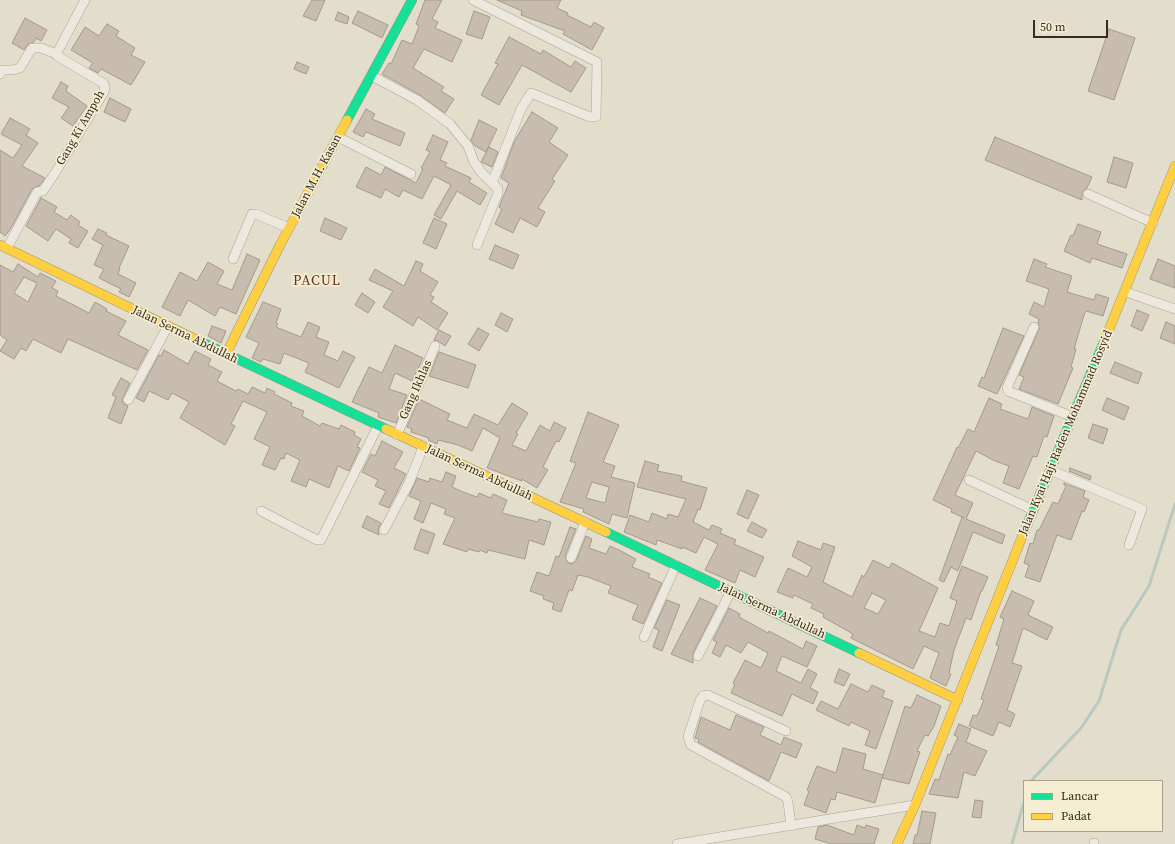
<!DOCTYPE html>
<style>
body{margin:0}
#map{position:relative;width:1175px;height:844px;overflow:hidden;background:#e3decc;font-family:"Source Serif 4",serif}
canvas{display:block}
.legend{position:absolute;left:1023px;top:780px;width:140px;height:52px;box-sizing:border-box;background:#f5edd2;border:1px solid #a99f8a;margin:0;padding:5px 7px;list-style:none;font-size:12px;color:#372b1e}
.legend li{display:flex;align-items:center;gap:8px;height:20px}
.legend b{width:20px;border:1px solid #a99f8a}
.scale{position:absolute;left:1033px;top:20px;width:75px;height:18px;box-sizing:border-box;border:2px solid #372b1e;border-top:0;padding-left:5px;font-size:12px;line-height:14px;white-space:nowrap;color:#372b1e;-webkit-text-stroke:3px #f5edd2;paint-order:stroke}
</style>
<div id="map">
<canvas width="1175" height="844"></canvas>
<ul class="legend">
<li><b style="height:5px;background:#16e098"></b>Lancar</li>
<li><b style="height:5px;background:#ffcf43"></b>Padat</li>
</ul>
<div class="scale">50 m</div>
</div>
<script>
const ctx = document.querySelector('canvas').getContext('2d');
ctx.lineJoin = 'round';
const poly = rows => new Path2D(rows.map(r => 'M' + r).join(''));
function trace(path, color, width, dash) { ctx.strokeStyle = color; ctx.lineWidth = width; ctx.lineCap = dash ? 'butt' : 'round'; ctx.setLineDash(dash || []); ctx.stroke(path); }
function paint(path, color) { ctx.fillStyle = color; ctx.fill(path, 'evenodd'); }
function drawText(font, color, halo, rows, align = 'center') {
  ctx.font = font + ' "Source Serif 4",serif'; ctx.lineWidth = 3.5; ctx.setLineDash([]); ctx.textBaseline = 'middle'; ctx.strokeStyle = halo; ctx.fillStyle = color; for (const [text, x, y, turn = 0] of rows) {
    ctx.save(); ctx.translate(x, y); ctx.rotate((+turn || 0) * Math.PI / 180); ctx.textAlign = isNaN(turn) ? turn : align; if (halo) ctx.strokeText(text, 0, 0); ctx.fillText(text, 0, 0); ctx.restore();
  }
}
const stream = poly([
 [1031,781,1081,728,1099,701,1121,630,1149,586,1175,504],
 [1012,844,1024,802]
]);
const building = poly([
 [312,0,325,0,316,21,303,16,312,0],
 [425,0,442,0,432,19,438,22,435,28,462,40,452,62,424,49,413,68,444,87,441,91,454,99,445,113,420,95,382,74,389,63,391,64,402,40,412,44,419,26,416,24,425,0],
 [497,0,561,0,557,8,568,13,567,15,591,27,594,22,604,28,592,50,563,34,565,31,521,15,522,11,497,0],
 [358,11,388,25,382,38,352,23,358,11],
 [474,11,490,17,482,39,466,34,474,11],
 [338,12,349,17,347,24,335,20,338,12],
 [25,18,47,30,41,41,36,38,34,42,27,45,24,50,12,43,25,18],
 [107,24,119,31,116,36,135,48,131,55,145,62,131,85,101,69,98,73,89,68,93,63,71,50,85,27,99,36,107,24],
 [1109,29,1135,38,1114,100,1088,91,1109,29],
 [509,37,541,54,543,50,571,67,575,61,586,68,571,92,522,65,499,105,481,95,498,64,495,63,509,37],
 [297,62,309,67,306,74,294,69,297,62],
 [61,82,68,86,66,91,87,106,73,126,61,118,69,107,52,98,61,82],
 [110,98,131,109,125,122,104,112,110,98],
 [366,109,375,114,372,119,405,133,400,146,366,132,363,137,353,132,366,109],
 [532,112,558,128,549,142,568,155,552,179,555,181,538,208,545,212,537,227,520,218,513,233,495,224,502,209,499,207,509,183,501,178,514,142,532,112],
 [10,118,30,129,26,135,38,143,22,166,45,178,39,186,32,189,11,228,5,236,0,232,0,150,13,158,22,145,1,134,10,118],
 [479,120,497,129,486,152,475,146,471,140,479,120],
 [433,135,448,142,440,160,447,163,445,166,471,178,469,182,487,193,480,205,457,191,441,219,434,215,451,185,434,176,422,199,403,190,399,197,385,189,381,198,356,187,366,167,381,175,385,167,416,183,423,169,421,168,430,152,426,150,433,135],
 [995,137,1092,177,1087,188,1082,192,1082,200,985,160,995,137],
 [489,147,498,152,492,167,481,162,489,147],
 [1114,157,1133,163,1126,188,1107,182,1114,157],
 [41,198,57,207,54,212,67,220,71,215,80,222,78,225,88,231,78,248,69,243,71,239,56,229,48,241,26,226,41,198],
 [325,218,347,228,341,240,320,231,325,218],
 [434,218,447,224,436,249,423,243,434,218],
 [1078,224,1101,232,1097,244,1127,254,1122,268,1092,258,1090,263,1064,251,1071,235,1073,236,1078,224],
 [98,229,107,233,106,235,129,246,119,268,120,269,118,274,136,283,129,297,119,292,121,289,99,278,104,269,94,265,103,245,92,239,98,229],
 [495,245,519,255,513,269,489,259,495,245],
 [247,254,260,260,236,314,220,307,215,316,188,300,180,316,162,307,180,272,197,281,208,262,224,271,217,284,232,290,247,254],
 [1034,259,1047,264,1045,267,1072,276,1067,292,1094,300,1096,294,1109,298,1103,316,1086,311,1084,315,1074,349,1076,349,1071,367,1073,368,1058,404,1019,389,1024,377,1019,375,1040,327,1038,323,1039,319,1029,314,1034,302,1044,307,1049,289,1026,281,1034,259],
 [1158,259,1175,266,1175,288,1150,279,1158,259],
 [416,261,423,264,420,271,438,282,430,295,434,297,431,302,448,313,437,330,418,317,413,326,383,307,393,291,369,280,375,269,404,286,416,261],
 [18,264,38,277,40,273,56,281,52,288,58,291,56,296,89,313,95,302,107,309,106,311,126,321,118,335,148,350,137,370,68,339,61,353,33,339,26,351,21,348,14,359,0,351,7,340,0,335,0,265,13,272,18,264],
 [24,277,37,283,28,302,14,293,24,277],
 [362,293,375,302,368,313,355,305,362,293],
 [263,302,281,309,276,323,278,324,276,327,301,337,308,322,320,327,316,337,329,342,324,355,338,361,343,351,355,357,339,388,305,372,309,363,284,353,280,364,263,359,261,362,252,358,259,343,246,337,263,302],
 [1137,310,1149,315,1142,331,1131,326,1137,310],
 [501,313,513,319,507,332,495,325,501,313],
 [1166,322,1175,326,1175,344,1160,338,1166,322],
 [212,326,226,331,221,343,208,336,212,326],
 [478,328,489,334,479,351,468,344,478,328],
 [1003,328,1024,336,997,394,978,386,982,377,984,378,1003,328],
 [439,330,451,336,445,346,438,341,434,340,439,330],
 [395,345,423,358,412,381,395,373,389,389,407,395,396,423,378,417,379,413,352,402,369,367,382,373,395,345],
 [164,350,188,364,195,351,211,359,208,365,222,372,217,381,236,391,238,389,248,394,252,387,265,393,267,388,275,392,274,394,292,403,291,406,304,411,302,416,320,426,322,423,339,429,341,425,355,432,354,435,361,439,357,447,360,448,349,471,338,466,329,488,309,479,306,487,291,481,300,460,286,453,284,459,281,458,275,470,262,465,270,447,254,439,267,412,243,401,231,424,235,426,225,445,180,418,189,402,172,393,168,400,149,391,144,402,136,398,159,355,161,356,164,350],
 [439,352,476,365,468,388,429,376,439,352],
 [1115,362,1142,373,1138,384,1110,373,1115,362],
 [121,378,130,383,122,400,123,403,128,406,121,424,108,418,116,397,112,395,121,378],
 [989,398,1002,404,1000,409,1028,419,1032,407,1054,416,1047,437,1044,436,1037,457,1033,456,1019,489,1003,483,1009,466,995,461,976,451,955,495,973,503,966,519,1005,535,1002,544,973,532,958,571,951,567,944,582,939,580,962,517,964,518,951,512,952,509,933,500,957,447,958,448,968,429,974,432,989,398],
 [1107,398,1129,407,1124,420,1102,410,1107,398],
 [419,399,450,414,447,420,467,428,474,414,498,425,512,403,528,413,516,433,518,434,512,445,526,451,540,425,550,431,554,422,566,428,559,442,556,441,543,467,548,470,537,488,522,479,522,481,487,468,500,438,483,428,472,451,458,445,438,440,437,444,428,440,429,438,411,432,412,429,407,427,419,399],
 [588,412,619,425,603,462,615,466,611,477,635,483,627,518,612,514,609,524,583,512,584,509,560,502,576,463,570,461,588,412],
 [592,482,609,487,605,503,586,498,592,482],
 [1093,424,1108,429,1103,444,1088,438,1093,424],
 [382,441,403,452,394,468,406,474,389,508,379,504,386,491,375,486,378,480,362,472,371,454,375,456,382,441],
 [645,461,659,465,657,471,682,476,681,481,707,488,700,510,698,509,693,522,709,530,712,525,722,529,720,533,736,540,734,544,764,557,755,577,740,570,735,583,705,570,718,544,704,537,696,553,682,547,682,549,657,540,656,545,624,532,630,515,649,522,652,513,667,519,668,514,678,517,686,499,637,487,645,461],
 [1070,468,1091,476,1090,480,1069,471,1070,468],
 [446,472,456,476,452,487,463,492,477,497,479,493,491,498,493,494,507,500,502,513,538,522,539,519,551,522,544,545,529,540,525,559,488,550,487,553,480,550,479,552,468,549,467,552,443,544,455,518,444,514,446,509,431,503,423,523,414,519,421,501,409,496,417,478,429,482,430,478,442,482,446,472],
 [1064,483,1085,491,1083,497,1089,500,1084,512,1082,511,1071,540,1057,535,1040,582,1025,577,1029,565,1024,563,1030,543,1033,544,1037,530,1039,530,1053,502,1058,504,1066,486,1064,485,1064,483],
 [747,490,759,495,748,519,737,514,747,490],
 [367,516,381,523,378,530,379,535,362,527,367,516],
 [752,522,767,530,762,538,747,531,752,522],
 [570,527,576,529,565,556,568,563,572,564,576,561,586,536,592,539,589,548,606,554,610,546,621,551,636,559,632,567,650,574,648,577,662,583,643,624,632,619,638,605,608,593,611,586,588,577,578,575,572,591,569,590,561,612,552,609,554,603,543,599,544,596,530,591,537,572,549,576,556,556,559,557,570,527],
 [421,529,435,534,428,554,414,549,421,529],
 [798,541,821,550,823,543,835,547,823,582,852,597,862,575,864,577,873,560,889,568,892,563,938,588,919,631,935,637,940,623,949,626,957,601,950,598,962,566,988,577,982,591,981,591,971,620,966,618,954,650,949,673,951,674,946,686,930,678,939,653,924,646,913,669,851,638,853,634,823,617,824,614,811,608,813,604,794,595,793,598,777,592,788,568,807,577,812,567,792,556,798,541],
 [872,593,886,600,878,614,864,608,872,593],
 [1012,591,1034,601,1028,615,1053,627,1047,640,1023,628,1012,663,1022,666,1007,710,1015,714,1010,727,999,722,993,736,969,726,973,715,977,716,984,700,981,699,999,646,996,645,1004,619,1000,617,1012,591],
 [700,598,717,606,693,653,693,663,671,654,700,598],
 [667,600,680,605,662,651,653,647,659,630,654,628,667,600],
 [729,608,740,614,739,617,768,633,769,631,803,649,806,641,817,646,807,667,782,656,776,671,801,683,808,669,817,674,810,688,818,692,813,704,792,694,782,716,731,693,735,684,733,683,745,660,761,668,768,653,748,642,741,653,726,645,720,657,712,653,717,642,713,640,729,608],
 [839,669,850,674,844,686,834,682,839,669],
 [851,684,868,692,872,685,885,691,882,697,893,701,876,749,865,745,870,731,851,722,849,726,816,710,821,701,838,709,851,684],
 [917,695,941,706,934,726,928,736,925,735,917,751,920,752,909,784,882,778,905,706,911,708,917,695],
 [736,715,764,727,760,735,781,745,784,737,802,744,796,758,781,752,769,781,698,742,699,739,695,738,701,717,730,730,736,715],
 [959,724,971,729,966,742,987,751,975,776,964,772,958,798,929,794,935,779,939,780,948,754,950,755,958,737,954,735,959,724],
 [843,748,866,754,863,769,883,775,875,803,837,792,835,800,831,799,826,813,804,805,809,791,807,790,817,766,836,773,843,748],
 [975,800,983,801,981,818,972,817,975,800],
 [922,811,936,813,930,844,913,844,915,835,917,835,922,811],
 [827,825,854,835,857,825,865,828,866,825,879,829,874,844,831,844,815,839,818,827,827,825]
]);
const street = poly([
 [473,0,597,62,596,117,590,117,531,93,521,109,492,183],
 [0,74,2,70,12,70,20,68,32,48,41,48,57,54],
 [372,76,417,100,450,124,468,146,474,162,482,173,498,189,498,193,477,245],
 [338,137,411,174],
 [1088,194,1153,223],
 [7,248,37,192,43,191,55,173,104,92,105,87,103,83,57,56,58,51,85,0],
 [233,259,252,214,256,214,289,228],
 [1126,292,1175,309],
 [1034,327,1007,388,1008,391,1073,417],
 [128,400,168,326],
 [397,435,435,346],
 [1050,470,1142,509,1129,545],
 [969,480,1033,510],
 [261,511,317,540,321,540,378,426],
 [384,530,409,483,423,447],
 [571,558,585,522],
 [644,637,676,565],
 [698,656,731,591],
 [786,731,708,695,703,696,700,700,688,737,691,745,786,797,788,802,791,826],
 [677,844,915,805],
 [1094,844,1094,843]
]);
const fast = poly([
 [347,120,412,0],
 [197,340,386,429],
 [606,532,859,653],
 [1022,537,1104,342]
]);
const slow = poly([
 [0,245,197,340],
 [1104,342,1175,166],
 [226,354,280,245,347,120],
 [386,429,606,532],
 [859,653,958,700],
 [897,844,915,805,1022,537]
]);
const streetNames = [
 ["Gang Ki Ampoh",81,128,-60],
 ["Jalan M.H. Kasan",317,176,-62],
 ["Jalan Serma Abdullah",185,335,26],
 ["Gang Ikhlas",416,390,-66],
 ["Jalan Kyai Haji Raden Mohammad Rosyid",1066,433,-67],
 ["Jalan Serma Abdullah",479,473,25],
 ["Jalan Serma Abdullah",772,611,25]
];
const quarterNames = [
 ["PACUL",317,281]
];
trace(stream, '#b8c9bf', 3);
paint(building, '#c7bcad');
trace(building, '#a39a8c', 1);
trace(street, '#a8a396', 10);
trace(fast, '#989285', 10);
trace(slow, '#989285', 10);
trace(street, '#ece8dd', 9);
trace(fast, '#16e098', 9);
trace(slow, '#ffcf43', 9);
drawText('12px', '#372b1e', '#f5edd2', streetNames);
ctx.letterSpacing = '1px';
drawText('14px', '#63301e', '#f5edd2', quarterNames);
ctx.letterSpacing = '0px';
</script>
